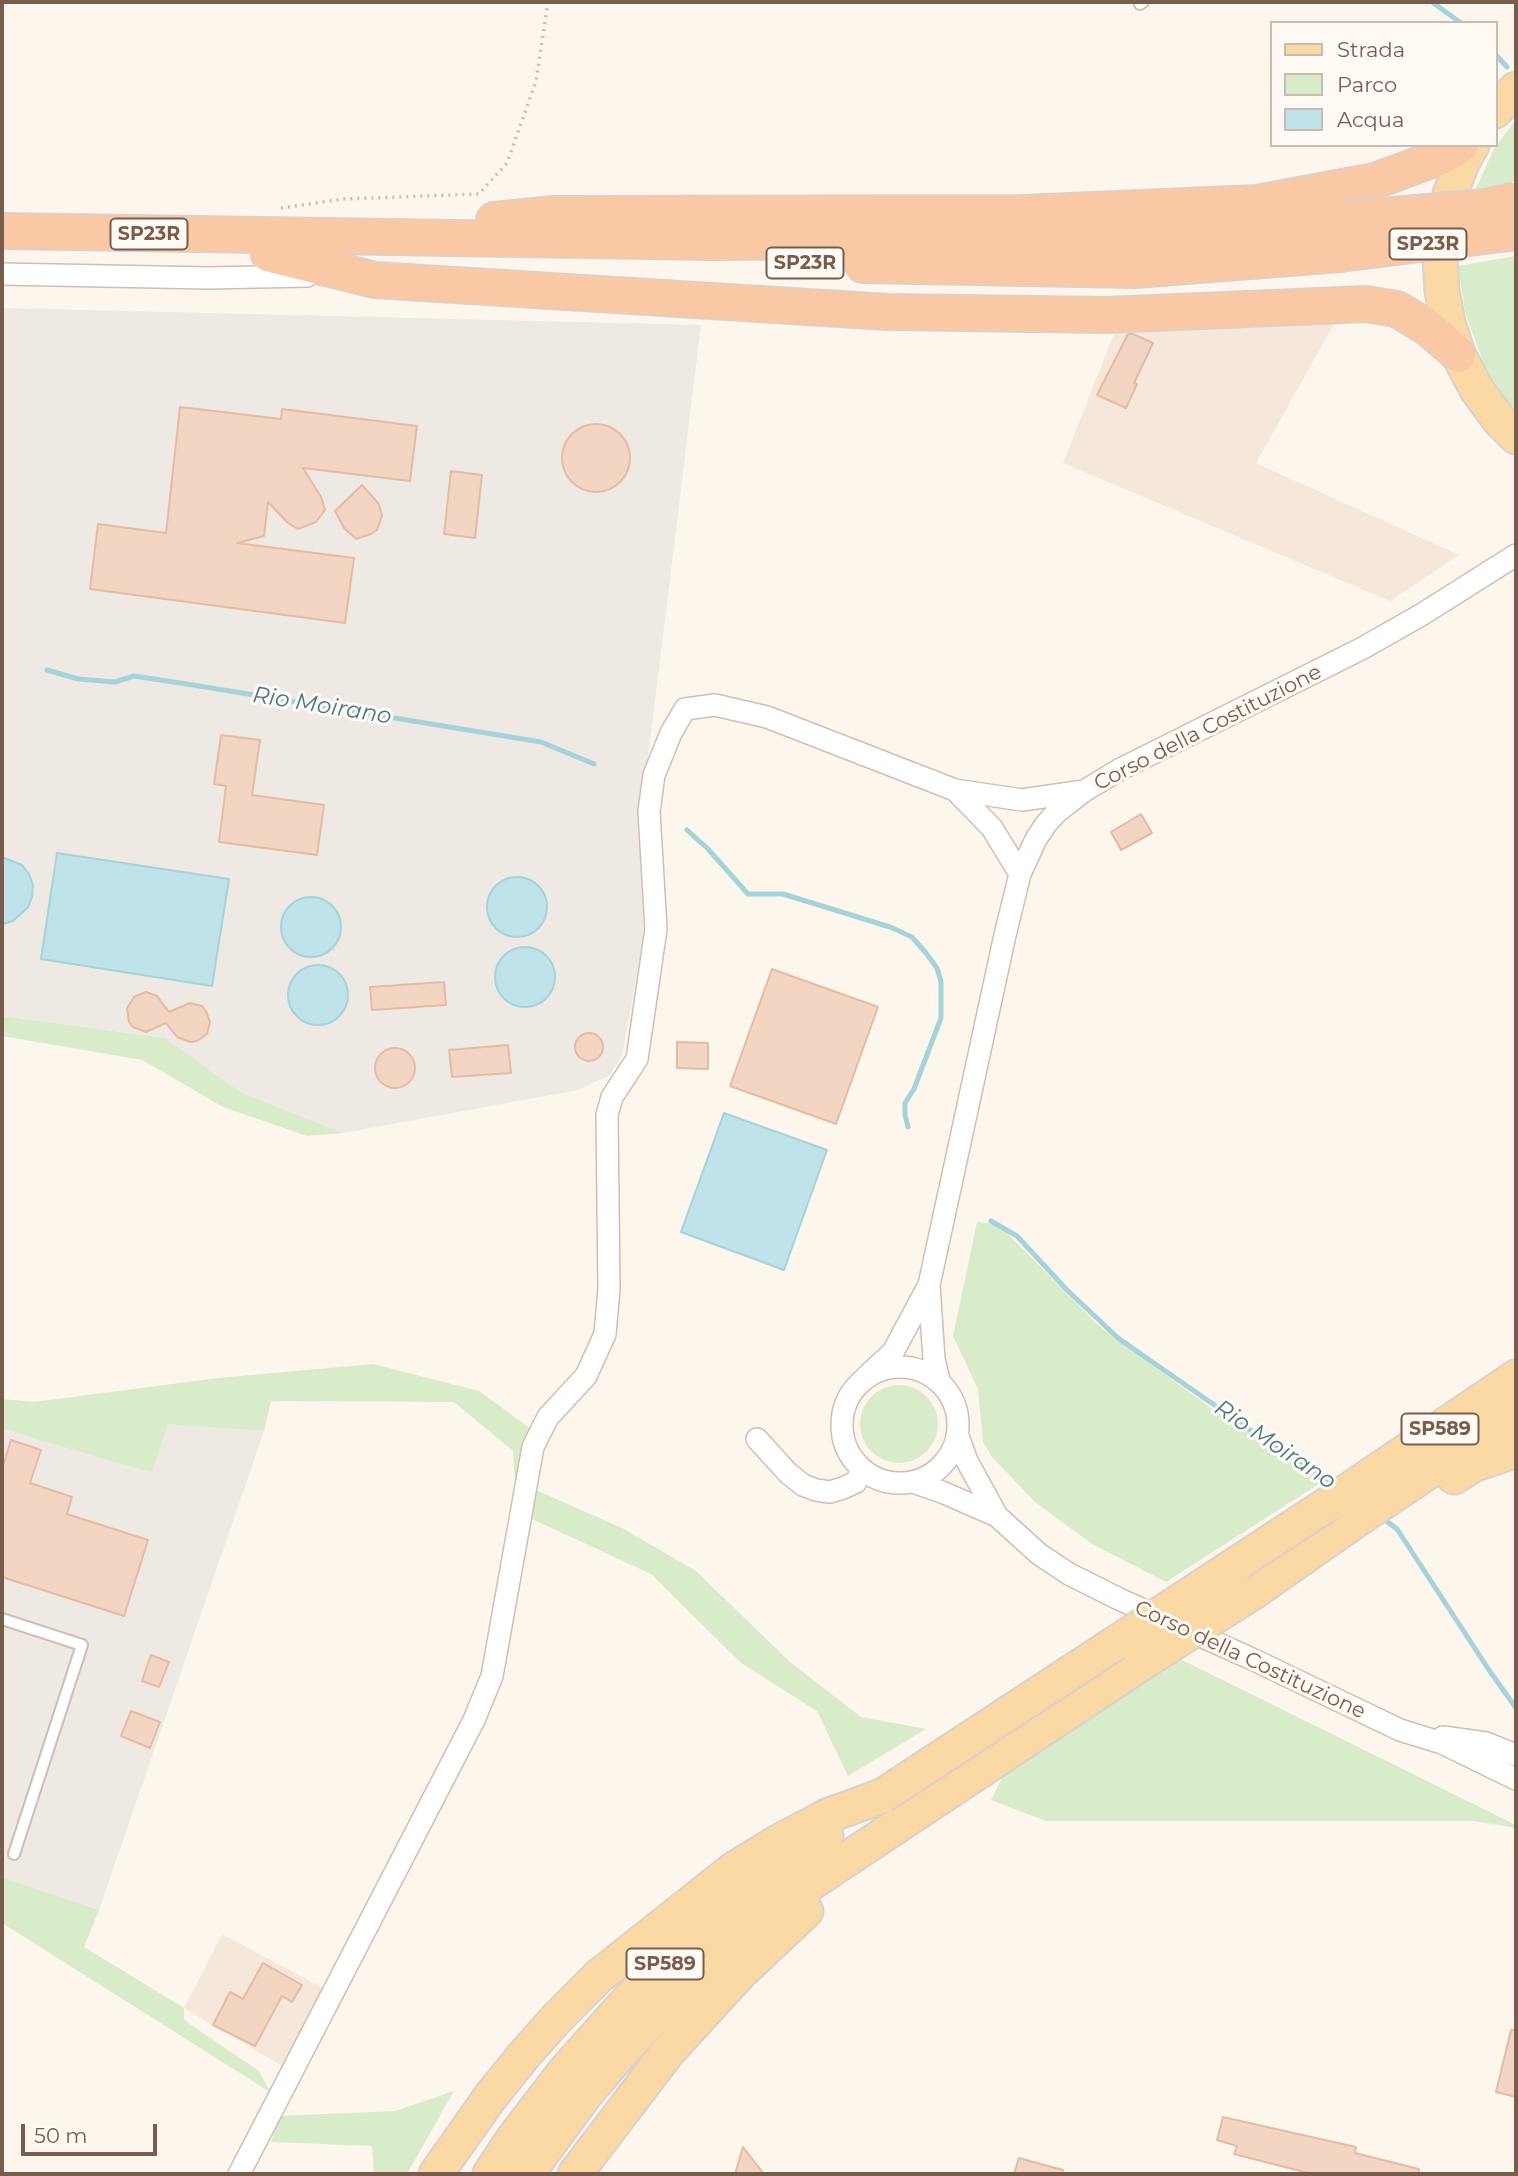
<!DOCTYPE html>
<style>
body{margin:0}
#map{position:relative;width:1518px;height:2176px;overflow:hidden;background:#fdf6ec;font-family:Montserrat,sans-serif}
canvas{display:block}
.frame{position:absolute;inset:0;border:4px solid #7a5c4d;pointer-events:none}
.legend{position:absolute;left:1270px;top:21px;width:228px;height:126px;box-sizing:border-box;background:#fffaf3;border:2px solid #cabbb1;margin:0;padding:9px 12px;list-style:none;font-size:21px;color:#7a5c4d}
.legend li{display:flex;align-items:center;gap:14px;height:35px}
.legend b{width:35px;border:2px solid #cabbb1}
.scale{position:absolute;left:21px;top:2124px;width:136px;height:32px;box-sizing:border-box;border:4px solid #7a5c4d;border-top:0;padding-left:9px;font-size:21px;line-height:24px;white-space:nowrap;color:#7a5c4d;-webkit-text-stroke:5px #fffaf3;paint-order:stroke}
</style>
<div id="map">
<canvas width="1518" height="2176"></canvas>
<div class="frame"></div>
<ul class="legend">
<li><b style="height:9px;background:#fbd9a5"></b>Strada</li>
<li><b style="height:19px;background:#d8ecc9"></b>Parco</li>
<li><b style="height:19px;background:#bfe3e8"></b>Acqua</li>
</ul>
<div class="scale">50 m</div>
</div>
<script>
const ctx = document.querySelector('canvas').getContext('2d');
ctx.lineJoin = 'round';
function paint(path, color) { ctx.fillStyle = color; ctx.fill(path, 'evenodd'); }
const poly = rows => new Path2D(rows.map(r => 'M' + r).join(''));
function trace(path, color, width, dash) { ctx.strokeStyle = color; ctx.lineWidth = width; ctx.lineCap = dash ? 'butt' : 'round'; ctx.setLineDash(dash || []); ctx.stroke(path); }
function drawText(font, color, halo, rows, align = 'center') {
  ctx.font = font + ' Montserrat,sans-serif'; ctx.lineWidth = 6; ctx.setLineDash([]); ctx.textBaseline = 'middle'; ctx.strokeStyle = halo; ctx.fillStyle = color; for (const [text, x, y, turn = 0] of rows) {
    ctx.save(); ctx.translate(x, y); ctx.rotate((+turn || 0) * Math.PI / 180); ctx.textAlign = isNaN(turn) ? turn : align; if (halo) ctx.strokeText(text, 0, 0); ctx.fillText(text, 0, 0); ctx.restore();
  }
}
const residential = poly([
 [1338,317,1256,463,1459,555,1390,601,1063,463,1116,329],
 [222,1934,325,1989,287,2069,184,2008]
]);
const industrial = poly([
 [2,308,701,325,639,832,644,938,622,1055,610,1075,578,1090,343,1133,242,1093,165,1038,2,1016],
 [168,1423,264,1431,99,1910,2,1877,2,1429,152,1473]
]);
const green = poly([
 [1516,119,1516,181,1475,190,1494,149],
 [1516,256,1516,411,1490,381,1465,312,1458,266],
 [2,1016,165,1038,242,1093,343,1133,307,1136,223,1107,142,1060,2,1036],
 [977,1222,998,1224,1098,1325,1215,1411,1313,1469,1325,1480,1166,1582,1092,1544,1035,1502,992,1457,983,1442,978,1389,953,1336],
 [373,1364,479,1391,534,1431,516,1497,513,1451,454,1402,271,1401,264,1431,168,1424,152,1473,2,1429,2,1399,34,1402,218,1378],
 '860 1424a39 39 0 1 1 78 0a39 39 0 1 1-78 0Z',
 [536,1490,622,1528,696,1571,790,1662,861,1717,926,1729,848,1776,817,1711,741,1663,651,1574,532,1519],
 [1178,1658,1516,1825,1516,1828,1474,1821,1046,1821,991,1800,1002,1778],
 [2,1877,99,1910,84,1947,184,2008,184,2020,259,2071,270,2092,2,1923],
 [454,2091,407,2174,374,2174,372,2146,271,2142,279,2116,395,2111]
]);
const water = poly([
 [57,853,229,879,212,986,41,959,57,853],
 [2,857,22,865,29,874,33,885,32,897,28,907,13,921,3,924,2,857],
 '487 907a30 30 0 1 1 60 0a30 30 0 1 1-60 0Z',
 '281 927a30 30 0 1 1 60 0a30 30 0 1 1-60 0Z',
 '495 977a30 30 0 1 1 60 0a30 30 0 1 1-60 0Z',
 '288 995a30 30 0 1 1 60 0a30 30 0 1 1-60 0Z',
 [724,1113,827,1150,784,1270,681,1232,724,1113]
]);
const stream = poly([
 [1432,2,1461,23],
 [1495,54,1507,67],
 [47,670,78,679,115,682,134,676,193,685,541,742,594,764],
 [687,830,708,849,748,894,783,894,890,927,912,937,926,953,937,968,941,982,941,1018,914,1089,905,1103,905,1115,908,1127],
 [991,1221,1017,1236,1067,1290,1118,1338,1253,1432,1336,1485],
 [1381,1517,1397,1529,1489,1670,1516,1708]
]);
const building = poly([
 [1128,334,1133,334,1153,343,1134,383,1137,384,1126,408,1097,395,1128,334],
 [180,407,281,419,282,409,417,426,410,481,303,468,321,497,325,510,316,522,298,529,288,523,268,502,264,536,237,543,354,558,345,623,90,589,98,524,166,533,180,407],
 '562 458a34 34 0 1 1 68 0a34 34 0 1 1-68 0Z',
 [451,471,482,475,475,538,444,534,451,471],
 [362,485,379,504,382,516,377,530,371,534,356,539,344,528,335,511,362,485],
 [221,735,260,740,252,795,324,805,317,855,219,842,226,786,214,784,221,735],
 [1141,814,1152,833,1121,850,1111,832,1141,814],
 [772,969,878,1007,836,1124,730,1086,772,969],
 [444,982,446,1005,372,1010,370,987,444,982],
 [146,992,157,996,169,1012,190,1003,202,1006,206,1011,210,1022,207,1034,197,1041,190,1042,177,1037,166,1023,146,1032,133,1027,129,1022,127,1008,134,997,146,992],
 '575 1047a14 14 0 1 1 28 0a14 14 0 1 1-28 0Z',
 [677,1042,708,1043,708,1069,677,1068,677,1042],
 [508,1045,511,1073,452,1077,449,1050,508,1045],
 '375 1068a20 20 0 1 1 40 0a20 20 0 1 1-40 0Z',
 [11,1440,41,1450,30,1483,72,1497,67,1514,148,1540,124,1616,2,1577,2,1469,11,1440],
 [151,1655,169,1662,159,1687,142,1681,151,1655],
 [131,1711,160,1722,150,1748,121,1736,131,1711],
 [263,1963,302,1985,292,2002,282,1996,255,2046,213,2025,230,1992,243,1999,263,1963],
 [1511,2030,1516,2030,1516,2097,1496,2092,1511,2030],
 [1223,2117,1356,2147,1355,2153,1419,2169,1418,2174,1312,2174,1234,2154,1237,2146,1217,2140,1223,2117],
 [743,2147,764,2174,735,2174,743,2147],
 [1019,2158,1063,2170,1062,2174,1014,2174,1019,2158]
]);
const path = poly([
 [281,208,344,199,479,194,507,163,536,81,548,2]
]);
const service = poly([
 [1140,4,1143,2],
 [2,1619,82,1645,14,1854]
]);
const minor = poly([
 [2,274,208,278,307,276],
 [955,790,992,828,1020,874],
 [929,1285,934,1359,939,1381],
 '842 1425a58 58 0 1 1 116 0a58 58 0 1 1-116 0Z',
 [866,1377,893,1352,929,1285,1005,935,1020,874,1036,839,1046,824,1057,812,1084,791,1119,770,1361,649,1421,615,1516,555],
 [958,1436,967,1461,997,1516],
 [757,1439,788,1473,803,1485,816,1490,830,1492,843,1488,856,1482,862,1470],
 [913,1482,942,1492,997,1516,1039,1554,1069,1574,1119,1599,1252,1659,1400,1730,1442,1743,1516,1779],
 [1443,1737,1486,1743,1516,1755],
 [239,2174,474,1720,492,1676,533,1447,548,1417,586,1376,605,1334,609,1289,607,1115,612,1097,637,1059,656,929,649,811,654,775,671,733,685,709,715,705,767,717,955,790,1022,800,1084,791]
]);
const primary = poly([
 [1495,111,1516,89],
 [1472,145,1462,163,1450,194,1443,226,1440,259,1442,291,1448,323,1458,354,1477,390,1500,421,1516,437],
 [1454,1477,1473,1465,1516,1450],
 [1328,1504,1516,1377],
 [1252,1593,1355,1521,1516,1413],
 [436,2174,491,2096,525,2054,558,2017,599,1976,734,1869,778,1842,827,1816,882,1796],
 [490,2174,513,2139,565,2071,632,1996,672,1957,723,1914,778,1870,826,1836],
 [527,2174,584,2096,619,2055,651,2021,751,1928,802,1889,1139,1665],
 [575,2174,667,2053,740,1973,806,1911]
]);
const trunk = poly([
 [494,220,554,214,1023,213,1257,203,1375,181,1442,156,1460,145],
 [2,231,712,242,1128,239,1346,219],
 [269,254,375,280,888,312,1106,315,1366,304,1397,309,1428,328,1458,354],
 [863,265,1135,270,1340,254]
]);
const primaryBridge = poly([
 [1139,1665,1252,1593],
 [882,1796,1328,1504]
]);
const trunkBridge = poly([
 [1346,219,1486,207,1516,200],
 [1340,254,1516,232]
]);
const shields = [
 [149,234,77],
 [1428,244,77],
 [805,263,77],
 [1440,1429,77],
 [665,1964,77]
];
const shieldNames = [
 ["SP23R",149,234],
 ["SP23R",1428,244],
 ["SP23R",805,263],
 ["SP589",1440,1429],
 ["SP589",665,1964]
];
const streetNames = [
 ["Corso della Costituzione",1208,728,-27],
 ["Corso della Costituzione",1250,1660,25]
];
const waterNames = [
 ["Rio Moirano",322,706,9],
 ["Rio Moirano",1275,1445,34]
];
paint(residential, '#f5e8da');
paint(industrial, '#efe9e4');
paint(green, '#d8ecc9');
paint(water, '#bfe3e8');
trace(water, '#a5d3da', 2);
trace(stream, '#a5d3da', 5);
paint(building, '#f3d5c3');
trace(building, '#e6bba3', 2);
trace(service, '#d1beb0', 14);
trace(minor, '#d1beb0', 24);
trace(primary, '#dad1cd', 37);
trace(trunk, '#dad1cd', 38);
trace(path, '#d9b8a5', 3.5, [2, 5]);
trace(service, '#fff', 10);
trace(minor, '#fff', 21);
trace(primary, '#fbd9a5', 33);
trace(trunk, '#f9c8a4', 35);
trace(primaryBridge, '#dad1cd', 37, []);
trace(trunkBridge, '#dad1cd', 38, []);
trace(primaryBridge, '#fbd9a5', 33);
trace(trunkBridge, '#f9c8a4', 35);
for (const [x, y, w] of shields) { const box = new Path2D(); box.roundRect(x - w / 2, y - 15.5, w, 31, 5); ctx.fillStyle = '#fffaf3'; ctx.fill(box); trace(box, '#7a5c4d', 2); }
drawText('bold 19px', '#7a5c4d', null, shieldNames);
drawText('21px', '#7a5c4d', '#fffaf3', streetNames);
drawText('italic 23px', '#437c86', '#fffaf3', waterNames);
</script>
